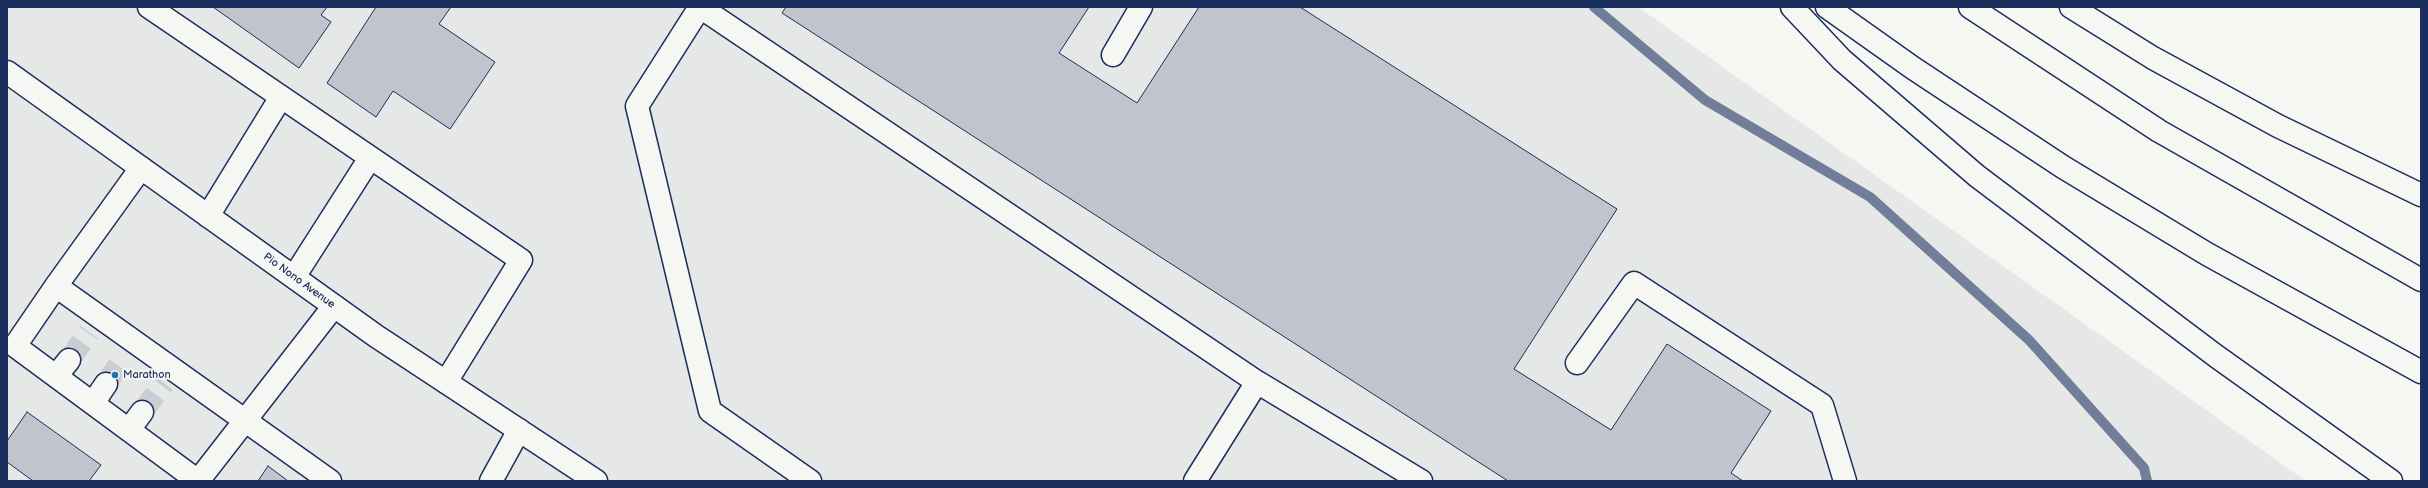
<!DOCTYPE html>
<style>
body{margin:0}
#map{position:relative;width:2428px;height:488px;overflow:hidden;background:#f6f6f2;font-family:"Balsamiq Sans",sans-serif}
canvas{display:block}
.frame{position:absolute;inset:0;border:8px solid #1b2f5e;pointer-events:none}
</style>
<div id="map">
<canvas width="2428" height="488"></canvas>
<div class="frame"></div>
</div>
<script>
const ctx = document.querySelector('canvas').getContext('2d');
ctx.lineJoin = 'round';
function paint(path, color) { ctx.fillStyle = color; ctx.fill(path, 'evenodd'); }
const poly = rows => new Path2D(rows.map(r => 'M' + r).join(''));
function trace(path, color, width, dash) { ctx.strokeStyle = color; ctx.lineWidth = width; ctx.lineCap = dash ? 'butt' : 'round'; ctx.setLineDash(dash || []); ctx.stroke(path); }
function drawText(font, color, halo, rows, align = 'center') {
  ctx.font = font + ' "Balsamiq Sans",sans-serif'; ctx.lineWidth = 4; ctx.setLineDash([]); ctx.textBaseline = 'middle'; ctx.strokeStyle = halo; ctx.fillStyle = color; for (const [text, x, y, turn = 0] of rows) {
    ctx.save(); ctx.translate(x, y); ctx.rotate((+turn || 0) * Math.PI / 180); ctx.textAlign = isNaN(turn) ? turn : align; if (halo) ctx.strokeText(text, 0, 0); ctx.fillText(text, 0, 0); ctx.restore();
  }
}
const built = poly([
 [7,7,1638,7,2306,481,7,481]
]);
const stream = poly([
 [1594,7,1705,100,1870,197,2029,340,2144,468,2147,481]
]);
const building = poly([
 [213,7,327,7,321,15,331,22,299,68,213,7],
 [376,7,451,7,439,24,495,62,450,129,393,91,376,117,327,83,376,7],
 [786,7,1089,7,1059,53,1137,103,1199,7,1300,7,1617,209,1514,369,1611,430,1667,344,1771,411,1731,473,1743,481,1508,481,782,13,786,7],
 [27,412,101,465,89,481,33,481,7,462,7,441,27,412],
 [268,466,288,481,258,481,268,466]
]);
const minorTunnel = poly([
 [69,360,89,332],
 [106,384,124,357],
 [142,412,164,383]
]);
const minor = poly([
 [149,7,521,260,446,382],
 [700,7,1257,382,1421,481],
 [700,7,637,106,710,411,810,481],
 [1113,55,1141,7],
 [208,216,281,97],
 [294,277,370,158],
 [56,286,141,168],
 [1577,363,1634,283,1822,405,1845,481],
 [56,376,69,360],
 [93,403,106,384],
 [129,430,142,412],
 [198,481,15,346,56,286,330,481],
 [198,481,334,306],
 [491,481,519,430],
 [1195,481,1257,382]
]);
const major = poly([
 [7,72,376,336,596,481]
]);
const highway = poly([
 [1792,7,1842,60,1977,176,2216,356,2391,481],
 [1827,7,1913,68,2063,167,2207,254,2421,372],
 [1970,7,2159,131,2421,280],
 [2071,7,2153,58,2278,126,2421,195]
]);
const markers = [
 [115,375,4,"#1f6fb2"]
];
const streetNames = [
 ["Pio Nono Avenue",299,281,36]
];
const poiNames = [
 ["Marathon",123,375]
];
paint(built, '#e6e7e7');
trace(stream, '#717e99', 10);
paint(building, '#c0c4cd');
trace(building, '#1b2f5e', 1);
trace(minorTunnel, '#caced4', 22, [22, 11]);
trace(minor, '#1b2f5e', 25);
trace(major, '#1b2f5e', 25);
trace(highway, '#1b2f5e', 25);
trace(minor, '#f6f6f2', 22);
trace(major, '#f6f6f2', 22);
trace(highway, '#f6f6f2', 22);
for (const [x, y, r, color] of markers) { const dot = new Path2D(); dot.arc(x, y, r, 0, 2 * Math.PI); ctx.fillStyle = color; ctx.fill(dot); trace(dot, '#f6f6f2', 1.5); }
drawText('11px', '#1b2f5e', '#f6f6f2', streetNames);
drawText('11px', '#1b2f5e', '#f6f6f2', poiNames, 'left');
</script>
